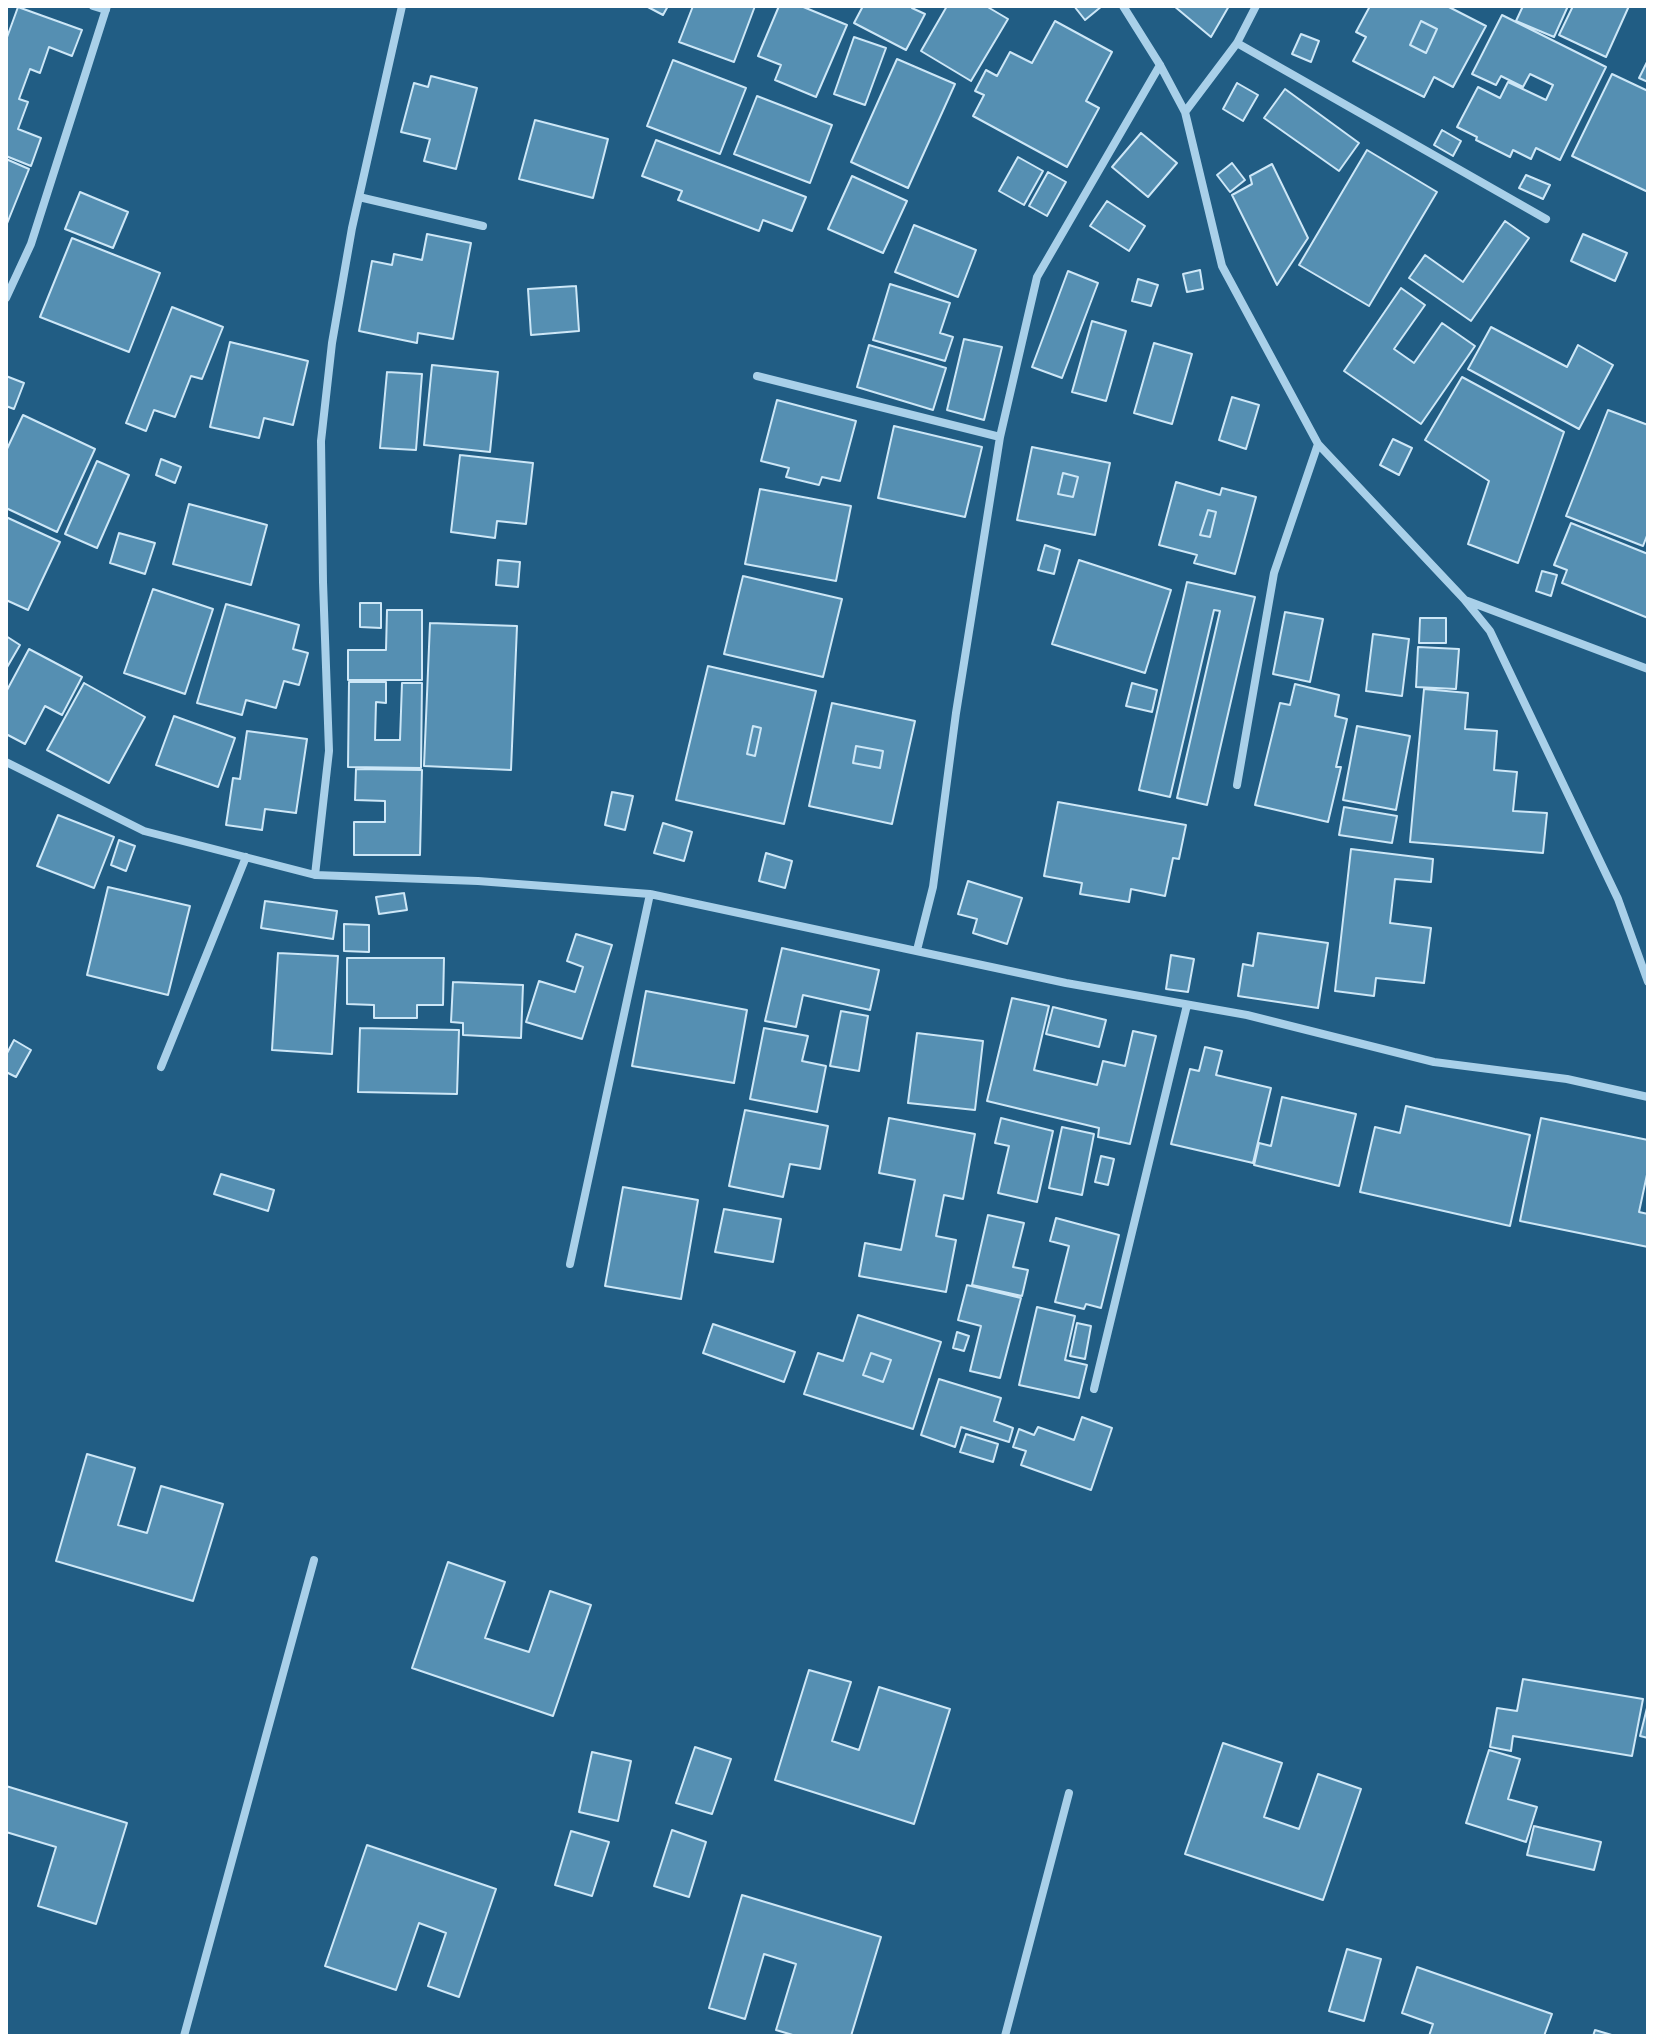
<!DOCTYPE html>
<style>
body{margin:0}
#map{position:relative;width:1654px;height:2042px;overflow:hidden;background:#215d84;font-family:"Space Grotesk",sans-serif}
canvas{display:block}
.frame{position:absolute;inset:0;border:8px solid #fff;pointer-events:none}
</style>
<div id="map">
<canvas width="1654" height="2042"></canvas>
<div class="frame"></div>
</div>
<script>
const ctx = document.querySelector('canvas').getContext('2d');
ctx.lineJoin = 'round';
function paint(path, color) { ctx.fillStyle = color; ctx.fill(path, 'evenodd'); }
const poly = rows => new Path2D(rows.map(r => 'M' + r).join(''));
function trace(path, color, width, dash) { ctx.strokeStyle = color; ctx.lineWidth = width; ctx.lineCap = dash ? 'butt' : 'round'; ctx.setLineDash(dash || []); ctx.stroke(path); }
const building = poly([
 [646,6,668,6,663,15,646,6],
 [693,6,755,6,734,62,679,42,693,6],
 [779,6,801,6,847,25,816,97,775,80,781,65,758,56,779,6],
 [863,6,913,6,912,8,925,14,906,50,854,23,863,6],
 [947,6,986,6,1008,19,971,81,921,51,947,6],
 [1074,6,1102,6,1085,20,1074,6],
 [1174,6,1229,6,1211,37,1174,6],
 [1370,6,1447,6,1486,26,1453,87,1434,77,1424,97,1353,61,1366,37,1356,32,1370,6],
 [1421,21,1437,29,1426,53,1410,45,1421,21],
 [1523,6,1568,6,1554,37,1516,21,1523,6],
 [1573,6,1629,6,1606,57,1559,35,1573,6],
 [18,7,82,30,72,56,49,47,40,73,30,69,19,99,28,102,18,129,41,138,31,166,6,156,6,40,18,7],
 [1502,15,1606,67,1560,160,1536,148,1531,159,1513,150,1510,157,1476,140,1477,137,1457,127,1478,87,1500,98,1508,82,1546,100,1553,85,1530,74,1523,87,1501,76,1496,85,1472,74,1502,15],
 [1055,21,1112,52,1086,101,1099,108,1067,167,973,116,984,95,975,91,986,70,997,76,1010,52,1032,63,1055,21],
 [1421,21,1437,29,1426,53,1410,45,1421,21],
 [1301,34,1319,41,1311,62,1292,54,1301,34],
 [854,37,886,48,865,105,834,94,854,37],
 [897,59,955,84,908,188,851,162,897,59],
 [673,60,746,88,720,154,647,126,673,60],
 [1648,60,1648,82,1639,78,1648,60],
 [1612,74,1648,91,1648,192,1572,156,1612,74],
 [431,76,477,88,456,169,424,161,430,139,401,132,414,83,428,87,431,76],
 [1237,83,1258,95,1243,121,1223,109,1237,83],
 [1285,89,1359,143,1339,171,1264,118,1285,89],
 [757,96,832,125,810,183,734,154,757,96],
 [535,120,608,139,593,198,519,179,535,120],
 [1442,130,1461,141,1453,156,1434,145,1442,130],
 [1141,133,1177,163,1148,197,1112,167,1141,133],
 [656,140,806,197,792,231,763,220,759,231,678,200,682,191,642,176,656,140],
 [1367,150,1437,192,1369,306,1299,265,1367,150],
 [1018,157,1043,171,1024,205,999,191,1018,157],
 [6,159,29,169,6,226,6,159],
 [1232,163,1245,180,1230,192,1217,175,1232,163],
 [1272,164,1308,238,1277,285,1232,195,1252,184,1250,176,1272,164],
 [1048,172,1066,182,1047,216,1029,206,1048,172],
 [1526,175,1550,185,1543,199,1519,188,1526,175],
 [852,176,907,201,883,253,828,229,852,176],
 [80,192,128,212,113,248,65,229,80,192],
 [1107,201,1145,226,1129,251,1090,226,1107,201],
 [1505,221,1529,238,1471,321,1409,278,1425,255,1463,282,1505,221],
 [914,225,976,250,958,297,895,272,914,225],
 [427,234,471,243,453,339,418,333,417,343,359,331,372,261,392,265,394,254,422,260,427,234],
 [1583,234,1627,253,1615,281,1571,261,1583,234],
 [72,238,160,273,129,352,40,317,72,238],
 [1200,270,1203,289,1187,292,1183,274,1200,270],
 [1068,271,1098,283,1062,378,1032,367,1068,271],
 [1138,279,1158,285,1151,306,1132,301,1138,279],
 [890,284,950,303,940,333,953,337,945,361,873,340,890,284],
 [576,286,579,331,531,335,528,289,576,286],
 [1401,288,1425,305,1394,349,1414,363,1442,323,1475,346,1421,424,1344,371,1401,288],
 [172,307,223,327,202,379,191,376,175,417,154,410,146,431,126,423,172,307],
 [1092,321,1126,331,1106,401,1072,392,1092,321],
 [1491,327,1567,367,1578,345,1613,365,1579,429,1468,369,1491,327],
 [964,339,1002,347,984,420,947,410,964,339],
 [230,342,308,361,293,425,264,418,259,438,210,427,230,342],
 [1154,343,1192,354,1172,424,1134,413,1154,343],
 [869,345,946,368,933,410,857,387,869,345],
 [432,365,498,372,490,452,424,445,432,365],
 [387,372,422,374,416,450,380,448,387,372],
 [6,376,24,383,14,409,6,406,6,376],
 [1462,377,1564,432,1518,563,1468,544,1489,481,1425,440,1462,377],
 [1232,397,1259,405,1246,449,1219,440,1232,397],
 [777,400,856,421,840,481,822,477,819,485,786,477,789,468,761,461,777,400],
 [1608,410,1648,425,1648,533,1643,546,1566,516,1608,410],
 [23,415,95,449,57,532,6,508,6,451,23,415],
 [894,426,982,447,965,517,878,498,894,426],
 [1393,439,1412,448,1399,475,1380,465,1393,439],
 [1032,447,1110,463,1095,535,1017,520,1032,447],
 [1063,473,1078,477,1073,497,1058,494,1063,473],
 [460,455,533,463,526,524,497,521,495,538,451,532,460,455],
 [161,459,181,467,175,483,156,475,161,459],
 [97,461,129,475,97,548,65,534,97,461],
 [1063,473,1078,477,1073,497,1058,494,1063,473],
 [1176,482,1220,495,1222,488,1256,497,1235,574,1194,563,1197,555,1159,545,1176,482],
 [1208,510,1216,512,1210,537,1200,535,1208,510],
 [760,489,851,506,836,581,745,564,760,489],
 [189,504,267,525,251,585,173,564,189,504],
 [1208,510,1216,512,1210,537,1200,535,1208,510],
 [6,517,60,542,28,610,6,600,6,517],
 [1571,523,1648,554,1648,618,1562,583,1567,570,1554,565,1571,523],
 [119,533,155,543,145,574,110,563,119,533],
 [1045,545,1060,550,1054,574,1038,570,1045,545],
 [498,560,520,562,518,587,496,585,498,560],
 [1079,560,1171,590,1145,673,1052,644,1079,560],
 [1542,571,1557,575,1551,596,1536,591,1542,571],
 [743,576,842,599,823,677,724,654,743,576],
 [1187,582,1255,597,1207,805,1177,798,1220,611,1214,610,1170,797,1139,790,1187,582],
 [153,589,213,609,185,694,124,673,153,589],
 [360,603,381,603,381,628,360,627,360,603],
 [226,604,299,625,293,649,308,653,299,685,284,681,276,708,246,700,242,715,197,703,226,604],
 [387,610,422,610,422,680,348,680,348,650,386,650,387,610],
 [1285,612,1323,619,1310,682,1273,674,1285,612],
 [1420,618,1446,618,1446,643,1419,643,1420,618],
 [430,623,517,626,511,770,424,766,430,623],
 [1373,634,1409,639,1402,696,1366,691,1373,634],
 [6,636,20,645,6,669,6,636],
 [1418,647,1459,649,1456,689,1416,687,1418,647],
 [29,649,82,677,62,715,45,706,25,744,6,734,6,692,29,649],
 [708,666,816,691,784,824,676,800,708,666],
 [753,726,761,728,755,756,747,754,753,726],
 [349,682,386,682,386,703,376,702,375,740,400,740,402,683,422,683,421,768,348,767,349,682],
 [84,683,145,717,109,783,47,750,84,683],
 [1132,683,1157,690,1152,712,1126,706,1132,683],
 [1295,684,1339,695,1335,716,1347,719,1336,767,1341,767,1328,822,1255,805,1280,703,1290,705,1295,684],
 [1424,689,1468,693,1465,729,1497,731,1494,770,1517,772,1513,811,1547,813,1543,853,1410,842,1424,689],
 [832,703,915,721,892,824,809,806,832,703],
 [856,746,883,751,880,768,853,763,856,746],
 [174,716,235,738,218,787,156,765,174,716],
 [753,726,761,728,755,756,747,754,753,726],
 [1357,726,1410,736,1396,810,1343,800,1357,726],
 [247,731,307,739,296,813,265,809,262,830,226,825,233,778,240,779,247,731],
 [856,746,883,751,880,768,853,763,856,746],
 [356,769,422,770,420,855,354,855,354,822,385,822,385,801,355,800,356,769],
 [612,792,633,796,625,830,605,825,612,792],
 [1058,802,1186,825,1179,859,1173,858,1165,896,1131,889,1129,902,1080,894,1082,883,1044,876,1058,802],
 [1344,807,1397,816,1392,843,1339,835,1344,807],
 [58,815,114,837,94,888,37,866,58,815],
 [663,823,692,832,684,861,654,853,663,823],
 [119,840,135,846,126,871,111,865,119,840],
 [1351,849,1433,859,1431,882,1395,879,1390,923,1431,928,1424,983,1376,978,1374,996,1335,991,1351,849],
 [766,853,792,861,785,888,759,881,766,853],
 [968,881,1022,898,1007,944,973,933,977,919,958,914,968,881],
 [108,887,190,906,168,995,87,975,108,887],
 [404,893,407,910,379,914,376,897,404,893],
 [265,901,337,911,333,939,261,928,265,901],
 [344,924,369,925,369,952,344,951,344,924],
 [1258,933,1328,943,1318,1008,1238,996,1243,964,1253,966,1258,933],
 [576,934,612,945,582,1039,526,1022,539,981,575,992,583,967,567,961,576,934],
 [782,948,879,970,870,1010,803,995,796,1027,765,1021,782,948],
 [278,953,338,956,332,1054,272,1050,278,953],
 [1171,955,1194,959,1188,992,1166,989,1171,955],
 [347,958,444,958,443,1005,417,1005,417,1018,374,1018,374,1005,347,1004,347,958],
 [453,982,523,985,521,1038,463,1035,463,1023,451,1022,453,982],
 [646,991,747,1010,734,1083,632,1066,646,991],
 [1012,998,1049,1006,1034,1070,1097,1085,1103,1061,1125,1066,1133,1031,1156,1036,1130,1144,1098,1137,1099,1128,987,1101,1012,998],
 [1053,1007,1106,1020,1099,1047,1046,1034,1053,1007],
 [841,1011,868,1016,859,1071,830,1066,841,1011],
 [360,1028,459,1030,457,1094,358,1092,360,1028],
 [764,1028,808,1036,802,1061,826,1066,817,1112,750,1099,764,1028],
 [917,1033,983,1041,975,1110,908,1103,917,1033],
 [14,1040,31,1050,16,1077,6,1072,6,1055,14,1040],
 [1205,1047,1222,1051,1216,1075,1271,1088,1253,1163,1171,1144,1190,1069,1199,1071,1205,1047],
 [1282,1097,1356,1114,1339,1186,1254,1165,1259,1143,1271,1146,1282,1097],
 [1406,1106,1530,1135,1510,1226,1360,1192,1375,1127,1400,1133,1406,1106],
 [745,1110,828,1126,820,1169,790,1164,783,1197,729,1186,745,1110],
 [889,1118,975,1134,963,1199,944,1195,936,1236,956,1240,946,1292,859,1276,865,1243,901,1250,915,1180,879,1173,889,1118],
 [1001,1118,1053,1131,1037,1202,998,1193,1009,1146,995,1143,1001,1118],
 [1541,1118,1648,1140,1648,1170,1639,1212,1648,1214,1648,1247,1520,1221,1541,1118],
 [1062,1127,1094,1134,1082,1195,1049,1188,1062,1127],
 [1101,1156,1114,1159,1108,1185,1095,1182,1101,1156],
 [221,1174,274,1190,268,1211,214,1194,221,1174],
 [623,1187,698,1200,681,1299,605,1286,623,1187],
 [724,1209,781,1219,773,1262,715,1252,724,1209],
 [988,1215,1024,1223,1013,1267,1028,1270,1022,1296,972,1285,988,1215],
 [1056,1218,1119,1235,1101,1308,1086,1304,1084,1309,1055,1302,1069,1246,1050,1241,1056,1218],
 [967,1285,1021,1298,1000,1378,970,1371,981,1326,958,1320,967,1285],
 [1037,1307,1075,1316,1065,1360,1087,1365,1079,1398,1019,1385,1037,1307],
 [858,1315,941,1342,913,1429,804,1394,818,1353,843,1361,858,1315],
 [871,1353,891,1360,883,1382,863,1375,871,1353],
 [1077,1323,1091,1326,1085,1359,1070,1356,1077,1323],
 [713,1324,795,1352,784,1382,703,1353,713,1324],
 [957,1332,969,1336,964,1351,953,1348,957,1332],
 [871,1353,891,1360,883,1382,863,1375,871,1353],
 [939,1379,1001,1398,994,1421,1013,1428,1009,1442,961,1427,955,1447,921,1435,939,1379],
 [1082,1417,1112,1428,1091,1490,1021,1465,1026,1451,1013,1447,1019,1429,1034,1435,1038,1427,1074,1440,1082,1417],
 [966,1434,998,1444,993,1462,960,1452,966,1434],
 [87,1454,135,1468,118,1525,147,1533,161,1486,223,1504,193,1601,56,1561,87,1454],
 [448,1562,505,1582,485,1638,529,1652,550,1591,591,1605,553,1716,412,1668,448,1562],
 [809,1670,851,1682,832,1741,859,1750,879,1687,950,1709,914,1824,775,1780,809,1670],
 [1523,1679,1643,1699,1632,1756,1513,1736,1511,1751,1490,1747,1497,1708,1517,1711,1523,1679],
 [1648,1704,1648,1738,1640,1736,1648,1704],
 [1223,1743,1282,1763,1264,1817,1299,1829,1318,1774,1361,1789,1323,1900,1185,1854,1223,1743],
 [695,1747,731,1759,712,1814,676,1803,695,1747],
 [1489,1750,1520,1759,1508,1799,1537,1807,1526,1842,1466,1823,1489,1750],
 [592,1752,631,1761,618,1821,579,1812,592,1752],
 [6,1786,127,1823,96,1924,38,1906,56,1847,6,1832,6,1786],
 [1534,1826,1601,1842,1594,1870,1527,1855,1534,1826],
 [672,1830,706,1842,689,1897,654,1886,672,1830],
 [571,1831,609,1842,592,1896,555,1885,571,1831],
 [367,1845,496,1889,459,1997,428,1986,446,1933,419,1923,396,1990,325,1966,367,1845],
 [742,1895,881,1937,851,2036,796,2036,776,2030,796,1964,764,1954,745,2019,709,2008,742,1895],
 [1347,1949,1381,1959,1364,2021,1329,2011,1347,1949],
 [1417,1967,1552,2014,1544,2036,1429,2036,1433,2024,1402,2013,1417,1967],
 [1595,2030,1615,2036,1593,2036,1595,2030]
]);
const street = poly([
 [93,6,106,10],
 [1123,6,1160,65,1185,112,1222,266,1318,444,1464,599,1490,631,1618,899,1648,982],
 [1237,43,1546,219],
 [1185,112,1237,43,1256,6],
 [359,197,483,226],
 [6,298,31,244,107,6],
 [757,376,1000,437],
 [1465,600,1648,669],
 [6,762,144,831,315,875,478,881,650,894,1066,983,1247,1015,1434,1062,1567,1079,1648,1097],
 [1237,785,1274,573,1318,444],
 [315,875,329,751,323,582,321,441,332,343,352,228,402,6],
 [917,950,933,887,956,713,1000,437,1037,277,1160,65],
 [161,1067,246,857],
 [570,1264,650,894],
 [1094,1389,1187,1005],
 [184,2036,314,1560],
 [1005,2036,1069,1793]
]);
paint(building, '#558fb2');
trace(building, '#cde7f7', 2);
trace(street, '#a9d0e9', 8);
</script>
